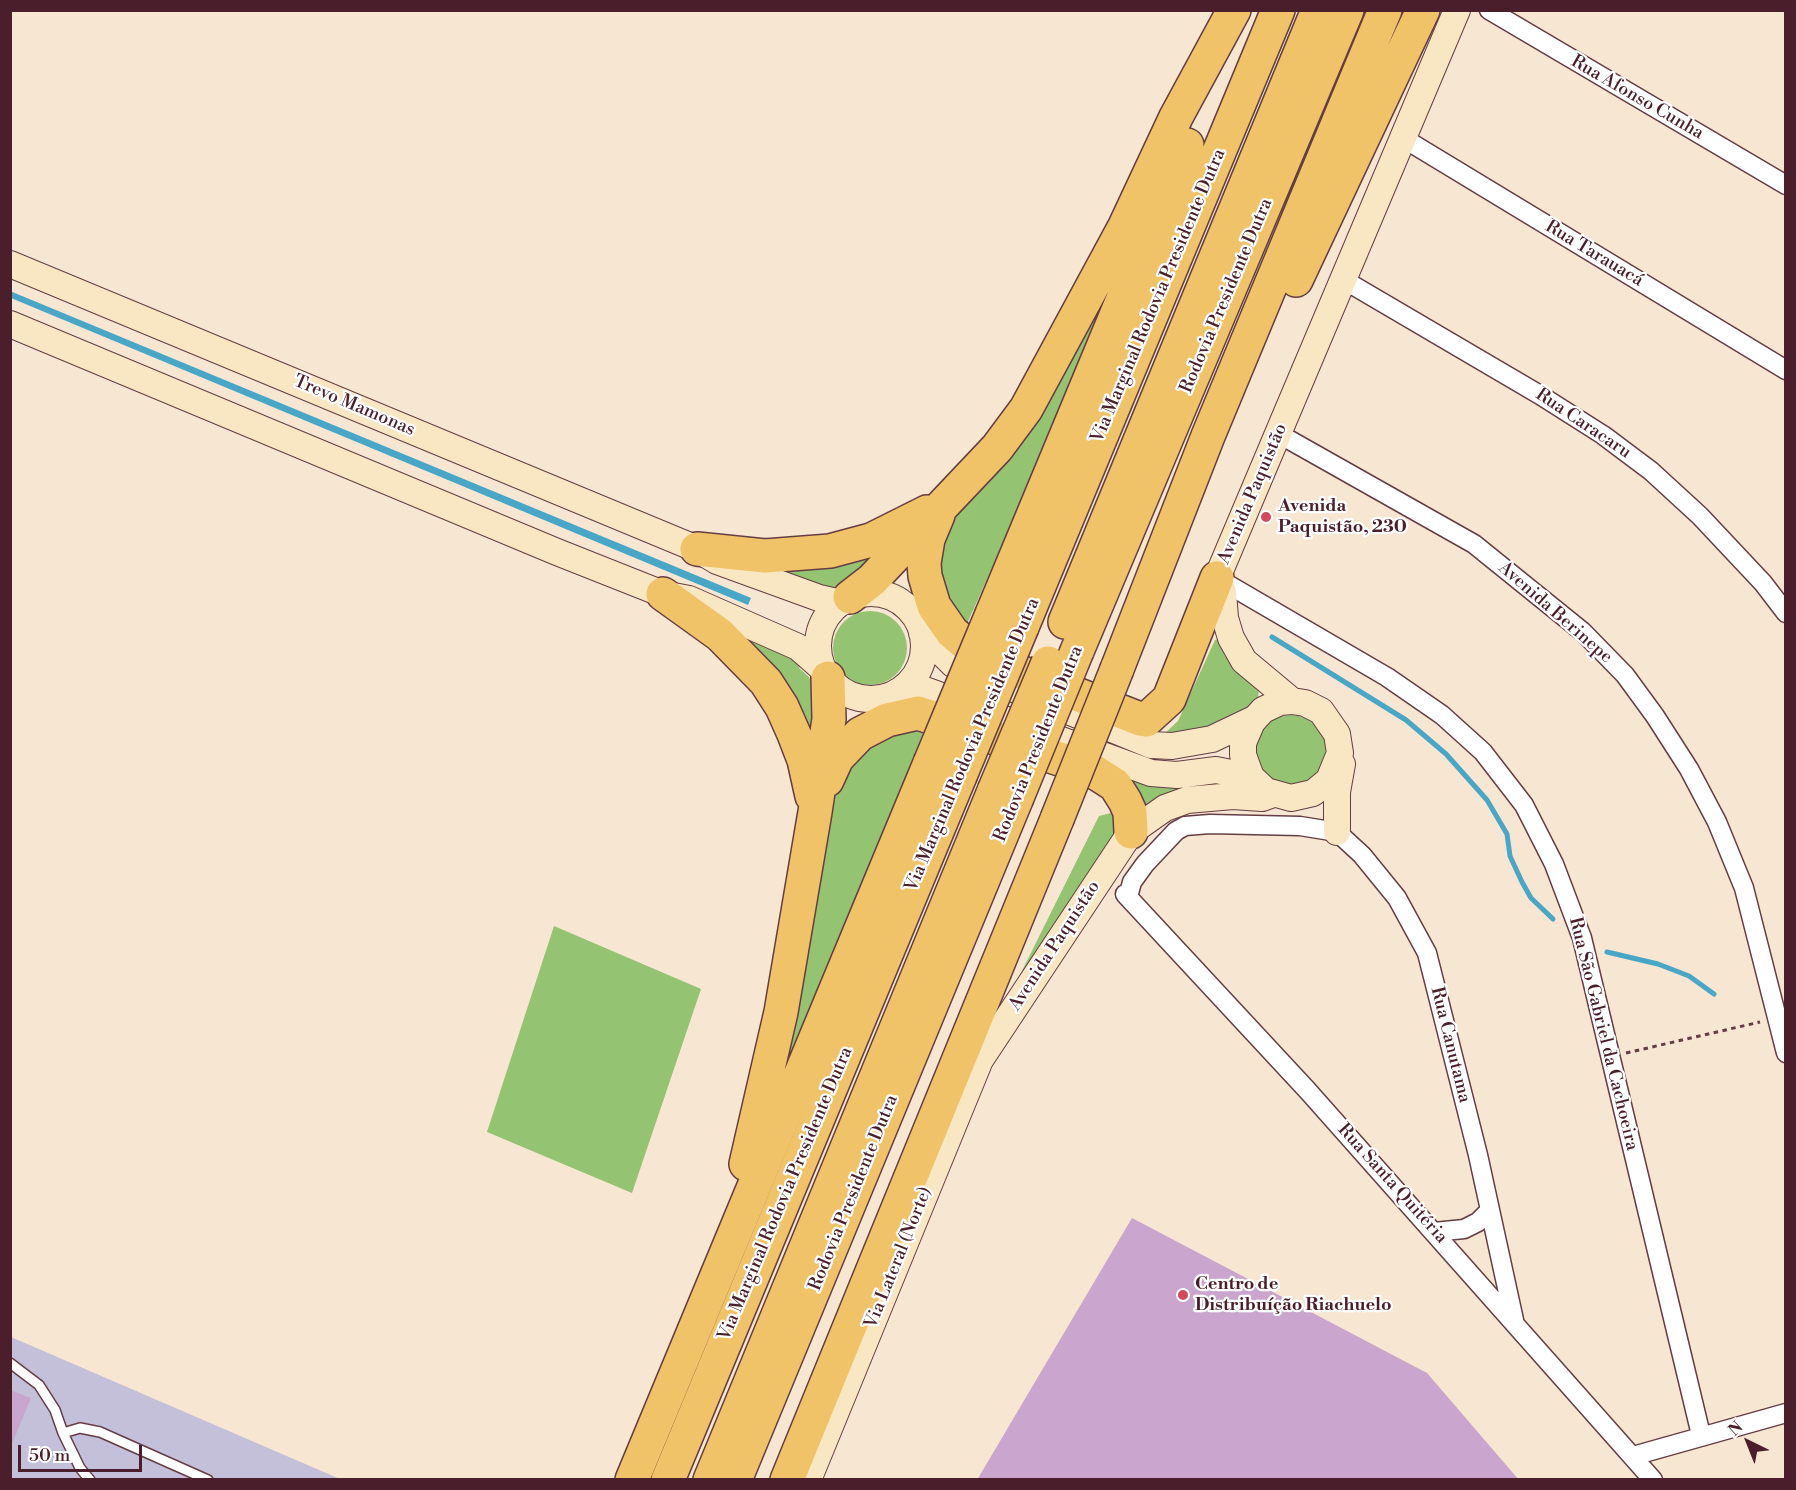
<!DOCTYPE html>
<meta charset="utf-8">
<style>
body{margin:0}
#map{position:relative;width:1796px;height:1490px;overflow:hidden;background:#f7e6d1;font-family:"Libre Bodoni",serif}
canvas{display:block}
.frame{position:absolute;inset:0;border:12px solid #4a1f2b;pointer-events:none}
.north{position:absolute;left:1718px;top:1412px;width:60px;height:60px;-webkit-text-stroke:4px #fff;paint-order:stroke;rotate:317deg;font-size:16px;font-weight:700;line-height:24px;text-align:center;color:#4a1f2b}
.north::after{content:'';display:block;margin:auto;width:21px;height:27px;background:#4a1f2b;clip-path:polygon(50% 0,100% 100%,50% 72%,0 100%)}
.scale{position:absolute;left:18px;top:1445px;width:124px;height:27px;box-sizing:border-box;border:3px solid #4a1f2b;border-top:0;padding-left:8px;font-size:18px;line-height:21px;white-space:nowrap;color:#4a1f2b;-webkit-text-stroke:4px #fff;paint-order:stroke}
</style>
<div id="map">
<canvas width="1796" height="1490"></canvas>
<div class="frame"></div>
<div class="north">N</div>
<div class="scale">50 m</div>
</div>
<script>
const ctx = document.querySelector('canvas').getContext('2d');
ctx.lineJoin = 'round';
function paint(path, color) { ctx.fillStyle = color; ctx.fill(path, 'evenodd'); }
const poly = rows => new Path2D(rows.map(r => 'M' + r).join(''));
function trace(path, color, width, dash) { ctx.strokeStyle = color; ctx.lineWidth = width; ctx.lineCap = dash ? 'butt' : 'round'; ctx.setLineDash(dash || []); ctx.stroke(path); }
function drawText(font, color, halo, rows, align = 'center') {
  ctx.font = font + ' "Libre Bodoni",serif'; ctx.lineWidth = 4.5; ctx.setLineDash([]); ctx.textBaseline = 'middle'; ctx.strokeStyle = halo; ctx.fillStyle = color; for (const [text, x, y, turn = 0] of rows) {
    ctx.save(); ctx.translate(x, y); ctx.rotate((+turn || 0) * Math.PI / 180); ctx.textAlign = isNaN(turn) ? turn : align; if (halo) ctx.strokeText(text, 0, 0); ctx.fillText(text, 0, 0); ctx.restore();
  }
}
const industrial = poly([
 [11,1337,340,1479,11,1479]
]);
const green = poly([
 [1142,214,1023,498,967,624,950,606,940,569,939,534],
 [884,543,850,580,830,591,764,571],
 '833 648a37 37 0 1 1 74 0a37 37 0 1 1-74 0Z',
 [732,630,801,664,799,668,809,677,815,691,814,742],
 [1221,638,1259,689,1258,698,1243,711,1211,729,1162,736,1178,721,1215,640],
 '1256 750a35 35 0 1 1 70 0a35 35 0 1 1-70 0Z',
 [925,728,780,1084,833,789,844,764,893,732],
 [1121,776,1213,781,1234,786,1142,810],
 [1119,811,1120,828,1004,1007,1099,816],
 [554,926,701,989,632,1193,487,1132]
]);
const water = poly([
 [10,291,751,598,748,605,11,298]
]);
const stream = poly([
 [1272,637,1406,720,1446,754,1487,800,1507,834,1510,856,1522,882,1531,898,1553,919],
 [1607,952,1658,964,1689,976,1714,994]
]);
const building = poly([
 [1132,1218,1427,1373,1519,1480,977,1480],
 [10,1390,31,1398,11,1446,10,1446]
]);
const path = poly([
 [1626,1053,1760,1022]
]);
const lane = poly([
 [10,1363,39,1385,55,1410,63,1433],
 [90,1480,80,1468,63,1433,80,1428,100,1432,208,1480]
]);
const street = poly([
 [1489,10,1786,185],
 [1403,138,1786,370],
 [1344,280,1540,395,1603,435,1651,471,1700,516,1763,583,1786,613],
 [1279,434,1474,544,1583,632,1625,675,1655,716,1689,769,1717,822,1744,888,1786,1053],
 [1217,578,1387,677,1442,715,1483,752,1524,805,1554,864,1582,938,1701,1435],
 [1125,894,1308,1091,1653,1480],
 [1128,897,1132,882,1145,864,1176,831,1185,826,1210,824,1300,826,1337,832,1362,855,1397,898,1427,953,1478,1155,1514,1320],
 [1434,1232,1464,1229,1478,1222,1490,1210],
 [1633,1456,1786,1413]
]);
const secondary = poly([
 [10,264,697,549,717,561,819,598,841,603],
 [10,324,557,552,663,594,689,599,798,647,823,669],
 '818 646a53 53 0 1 1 106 0a53 53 0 1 1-106 0Z',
 [922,633,953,664,1151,745,1172,746,1212,739,1254,719],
 [897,692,922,689,1151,773,1177,775,1216,770,1251,777],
 [1292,701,1280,702,1263,710,1252,722,1243,743,1243,755,1251,777,1266,791,1291,798,1313,793,1329,780,1340,753,1337,734,1321,711,1305,703,1292,701,1244,661,1231,638,1225,618,1223,592,1217,578,1457,10],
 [1337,832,1337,792,1342,764],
 [808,1480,980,1060,1131,832,1165,808,1187,800,1233,796,1262,798,1273,794]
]);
const highway = poly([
 [1296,280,1423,10],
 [938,515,928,539,924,563,925,576,934,606,952,632,973,650,990,660,1140,719,1146,720,1169,699,1217,578],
 [697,549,765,556,830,551,871,540,927,512],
 [663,594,720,635,766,682,782,707,794,734,804,760,812,796],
 [850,597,872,580,997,448,1026,409,1125,226,1176,117,1234,10],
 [992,614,1187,145],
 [1065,622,1318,10],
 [1022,627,1278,10],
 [1077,651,1347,10],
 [1117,669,1208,436,1385,10],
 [827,780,837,758,860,734,887,720,918,713,1090,769,1115,785,1125,801,1130,812,1131,832],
 [746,1164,781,1012,815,812,829,719,828,678],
 [632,1480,930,763],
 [668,1480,960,776],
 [710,1480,994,791],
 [735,1480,1016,800],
 [787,1480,1057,819]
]);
const highwayBridge = poly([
 [930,763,992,614],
 [960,776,1022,627],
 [994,791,1048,663],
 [1016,800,1077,651],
 [1057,819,1117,669]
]);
const markers = [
 [1266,517,6,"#d1495b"],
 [1183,1295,6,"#d1495b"]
];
const streetNames = [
 ["Rua Afonso Cunha",1637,98,30],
 ["Rua Tarauacá",1594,254,31],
 ["Via Marginal Rodovia Presidente Dutra",1159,296,-67],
 ["Rodovia Presidente Dutra",1227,296,-67],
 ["Trevo Mamonas",354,406,23],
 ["Rua Caracaru",1583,424,34],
 ["Avenida Paquistão",1253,494,-67],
 ["Avenida Berinepe",1555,613,41],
 ["Rodovia Presidente Dutra",1039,744,-68],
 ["Via Marginal Rodovia Presidente Dutra",973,745,-67],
 ["Avenida Paquistão",1055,946,-57],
 ["Rua São Gabriel da Cachoeira",1603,1034,76],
 ["Rua Canutama",1450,1045,76],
 ["Rua Santa Quitéria",1392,1184,48],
 ["Rodovia Presidente Dutra",854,1193,-68],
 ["Via Marginal Rodovia Presidente Dutra",786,1194,-67],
 ["Via Lateral (Norte)",899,1258,-68]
];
const poiNames = [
 ["Avenida",1278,507],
 ["Paquistão, 230",1278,528],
 ["Centro de",1195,1285],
 ["Distribuíção Riachuelo",1195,1306]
];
paint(industrial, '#c5c0da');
paint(green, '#94c372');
paint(water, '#48a7c7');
trace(stream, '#48a7c7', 5);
paint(building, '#caa5cd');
trace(lane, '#643d44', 12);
trace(street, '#643d44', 21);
trace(secondary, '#643d44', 28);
trace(highway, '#643d44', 36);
trace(path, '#643d44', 3, [4.5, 4.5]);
trace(lane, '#fff', 9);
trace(street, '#fff', 18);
trace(secondary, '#f9e7c3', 26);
trace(highway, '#f1c369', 33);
trace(highwayBridge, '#643d44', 36, []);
trace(highwayBridge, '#f1c369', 33);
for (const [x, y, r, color] of markers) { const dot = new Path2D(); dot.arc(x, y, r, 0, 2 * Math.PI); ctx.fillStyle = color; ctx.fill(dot); trace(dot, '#fff', 2); }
drawText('18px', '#4a1f2b', '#fff', streetNames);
drawText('bold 18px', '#4a1f2b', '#fff', poiNames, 'left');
</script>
